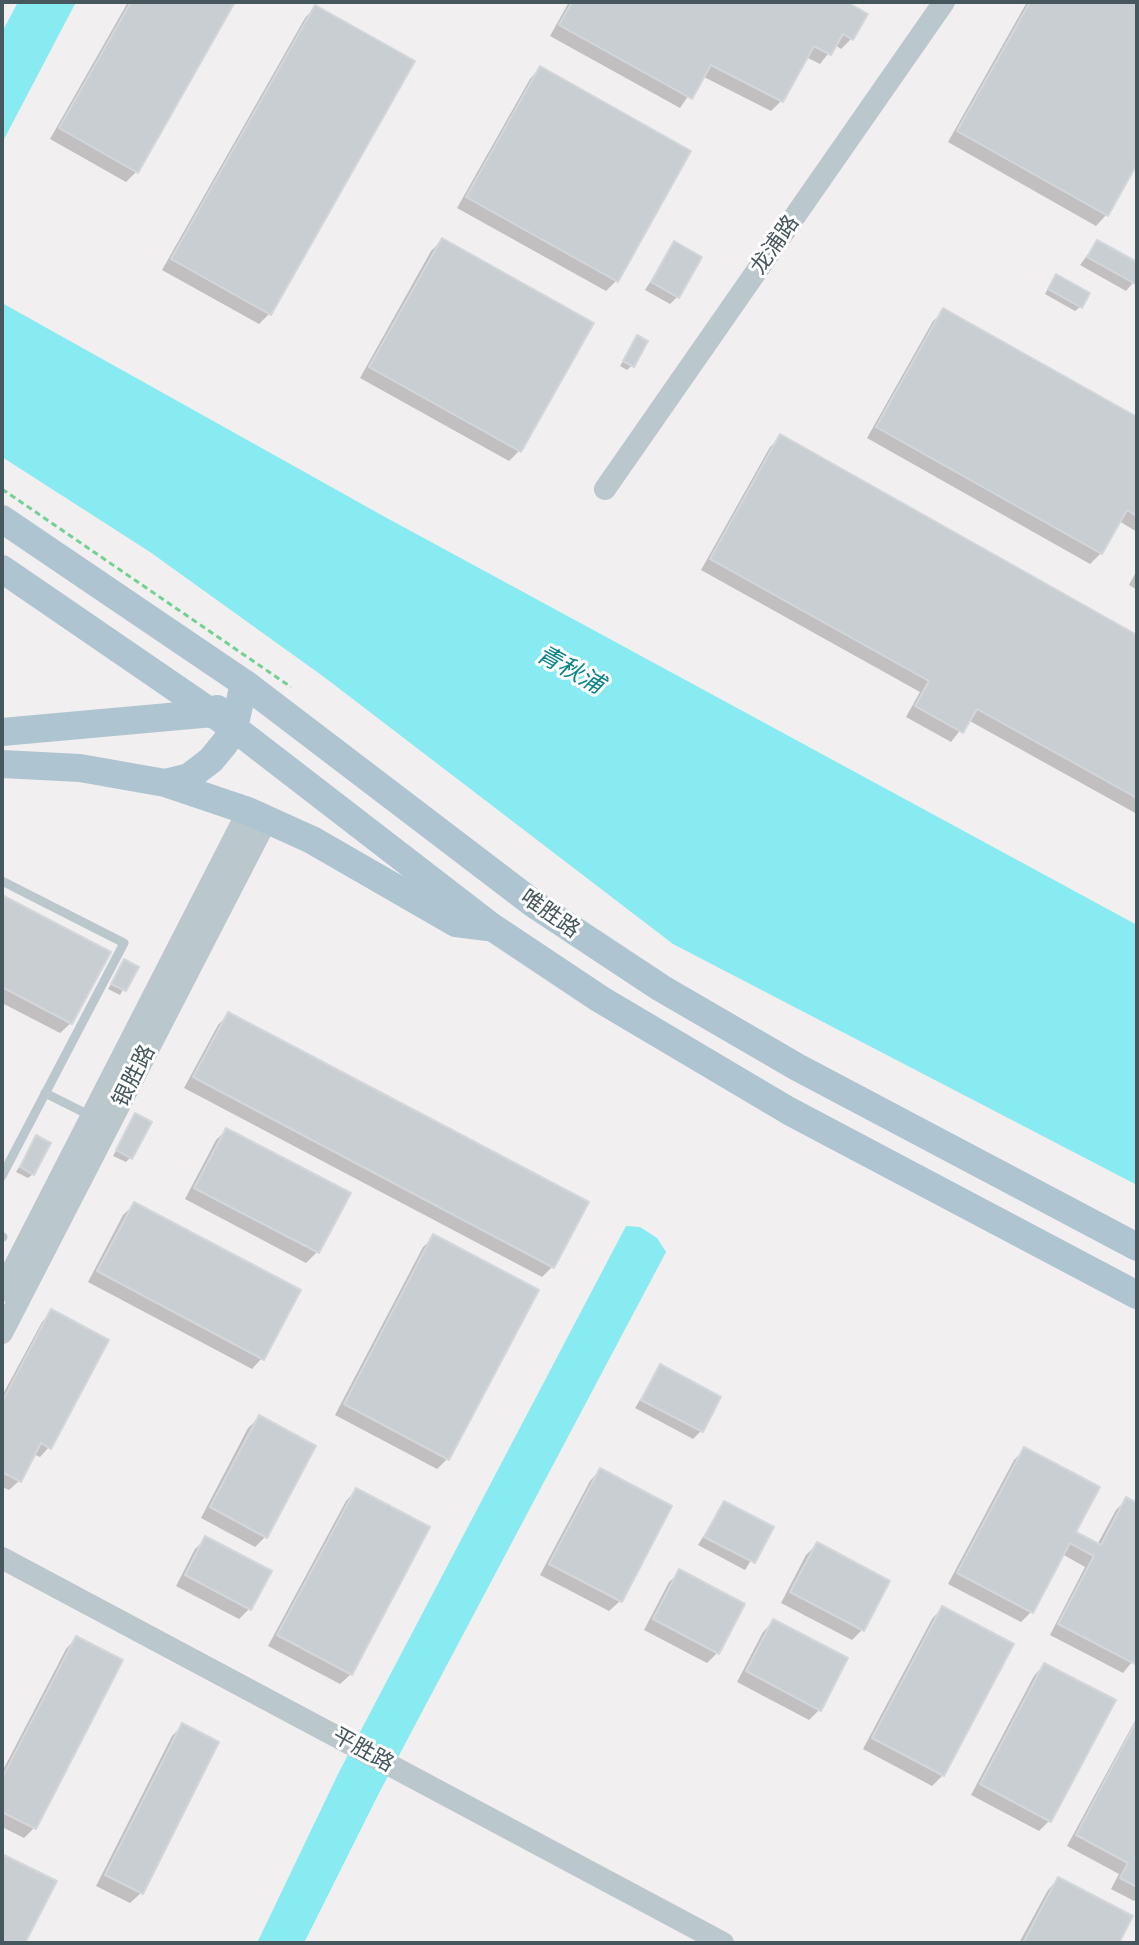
<!DOCTYPE html>
<meta charset="utf-8">
<style>
body{margin:0}
#map{position:relative;width:1139px;height:1945px;overflow:hidden;background:#f2eff0;font-family:Mulish,sans-serif}
canvas{display:block}
.frame{position:absolute;inset:0;border:4px solid #46575e;pointer-events:none}
</style>
<div id="map">
<canvas width="1139" height="1945"></canvas>
<div class="frame"></div>
</div>
<script>
const ctx = document.querySelector('canvas').getContext('2d');
ctx.lineJoin = 'round';
function paint(path, color) { ctx.fillStyle = color; ctx.fill(path, 'evenodd'); }
const poly = rows => new Path2D(rows.map(r => 'M' + r).join(''));
function trace(path, color, width, dash) { ctx.strokeStyle = color; ctx.lineWidth = width; ctx.lineCap = dash ? 'butt' : 'round'; ctx.setLineDash(dash || []); ctx.stroke(path); }
function drawText(font, color, halo, rows, align = 'center') {
  ctx.font = font + ' Mulish,"Noto Sans SC",sans-serif'; ctx.lineWidth = 6; ctx.setLineDash([]); ctx.textBaseline = 'middle'; ctx.strokeStyle = halo; ctx.fillStyle = color; for (const [text, x, y, turn = 0] of rows) {
    ctx.save(); ctx.translate(x, y); ctx.rotate((+turn || 0) * Math.PI / 180); ctx.textAlign = isNaN(turn) ? turn : align; if (halo) ctx.strokeText(text, 0, 0); ctx.fillText(text, 0, 0); ctx.restore();
  }
}
const water = poly([
 [18,2,76,2,2,143,2,32],
 [2,303,385,517,1137,925,1137,1185,673,944,324,677,150,552,2,457],
 [626,1226,640,1227,657,1238,666,1252,379,1793,304,1943,257,1943,339,1772]
]);
const shadow = poly([
 [128,2,232,2,137,171,126,182,50,139],
 [569,2,843,2,851,39,841,49,835,45,820,64,806,57,781,101,771,111,702,76,680,108,550,36],
 [1027,2,1137,2,1137,160,1106,215,1096,226,948,142],
 [315,7,269,314,259,324,162,270,305,18],
 [540,68,616,281,606,291,457,208,530,79],
 [442,240,519,451,509,461,360,378,431,251],
 [1097,242,1137,265,1137,278,1126,291,1080,265],
 [675,244,677,297,670,304,645,290],
 [1052,281,1080,307,1075,311,1045,294],
 [944,311,1137,419,1137,532,1119,521,1101,553,1090,564,867,438,933,321],
 [638,337,632,365,627,370,620,366],
 [781,437,1137,637,1137,814,968,720,951,742,906,717,920,692,701,570,770,447],
 [1137,570,1137,590,1129,585],
 [2,897,71,1023,60,1033,2,1003],
 [125,961,136,967,120,995,108,989],
 [228,1015,553,1266,542,1277,184,1088,218,1025],
 [136,1115,130,1158,126,1162,113,1156],
 [226,1130,348,1194,317,1252,306,1263,185,1199,216,1140],
 [37,1138,33,1174,28,1178,16,1172],
 [134,1205,262,1358,252,1369,88,1282,123,1215],
 [434,1237,448,1458,437,1469,335,1415,423,1247],
 [51,1312,49,1447,40,1457,33,1454,19,1481,9,1490,2,1487,2,1396,42,1322],
 [660,1367,701,1431,693,1439,635,1408],
 [259,1418,266,1536,255,1547,201,1518,248,1428],
 [1024,1450,1073,1532,1097,1545,1116,1510,1126,1500,1137,1505,1137,1656,1123,1673,1050,1635,1085,1567,1062,1554,1031,1612,1021,1622,948,1584,1014,1460],
 [600,1470,670,1507,620,1601,609,1611,540,1575,590,1481],
 [356,1490,351,1674,340,1684,268,1646,346,1501],
 [724,1503,771,1528,745,1570,698,1545],
 [206,1539,250,1608,239,1619,176,1586,195,1549],
 [817,1544,862,1630,852,1640,781,1603,806,1555],
 [680,1572,718,1652,707,1663,644,1630,669,1582],
 [942,1608,943,1775,932,1786,863,1749,932,1619],
 [774,1621,819,1710,809,1720,737,1682,763,1632],
 [76,1638,34,1828,24,1838,2,1827,2,1772,66,1649],
 [1044,1665,1050,1820,1039,1831,971,1795,1034,1676],
 [1137,1717,1137,1898,1134,1901,1111,1889,1119,1874,1067,1846],
 [182,1726,141,1893,130,1903,96,1886,172,1736],
 [1058,1879,1116,1943,1019,1943,1048,1890]
]);
const building = poly([
 [131,2,235,2,138,173,59,128,131,2],
 [572,2,847,2,868,14,853,40,843,34,831,55,814,46,783,102,711,65,692,99,559,25,572,2],
 [1030,2,1137,2,1137,164,1108,216,957,131,1030,2],
 [315,5,415,61,271,315,171,259,315,5],
 [540,66,691,151,618,282,466,197,540,66],
 [442,238,594,323,521,452,369,367,442,238],
 [1097,240,1137,262,1137,285,1087,257,1097,240],
 [674,241,702,257,679,298,651,282,674,241],
 [1056,274,1090,293,1082,308,1048,289,1056,274],
 [943,308,1137,417,1137,516,1127,510,1102,554,876,427,943,308],
 [637,335,648,341,634,367,623,361,637,335],
 [780,434,1137,635,1137,798,977,709,963,733,915,706,929,681,710,559,780,434],
 [2,895,111,952,72,1024,2,987,2,895],
 [124,959,139,967,126,991,111,984,124,959],
 [228,1012,589,1202,554,1268,193,1077,228,1012],
 [135,1113,152,1122,132,1159,116,1150,135,1113],
 [226,1128,351,1193,319,1253,194,1188,226,1128],
 [36,1135,51,1143,34,1175,20,1167,36,1135],
 [134,1202,301,1290,264,1360,97,1271,134,1202],
 [433,1234,539,1290,449,1460,344,1404,433,1234],
 [51,1309,109,1340,51,1449,41,1443,21,1482,2,1472,2,1402,51,1309],
 [660,1364,721,1397,703,1432,641,1400,660,1364],
 [259,1415,316,1446,267,1538,210,1507,259,1415],
 [1024,1447,1100,1487,1076,1532,1101,1545,1126,1497,1137,1503,1137,1665,1058,1624,1094,1556,1070,1543,1033,1613,957,1573,1024,1447],
 [600,1468,672,1506,622,1602,549,1564,600,1468],
 [356,1488,430,1527,352,1675,277,1635,356,1488],
 [724,1501,774,1527,755,1563,704,1537,724,1501],
 [205,1536,272,1571,251,1610,185,1575,205,1536],
 [817,1542,890,1581,864,1631,790,1592,817,1542],
 [679,1569,745,1604,719,1654,653,1619,679,1569],
 [942,1606,1014,1644,944,1776,872,1738,942,1606],
 [773,1619,848,1658,821,1711,746,1671,773,1619],
 [76,1636,123,1660,36,1829,2,1812,2,1778,76,1636],
 [1044,1663,1116,1700,1051,1822,980,1784,1044,1663],
 [1137,1720,1137,1887,1120,1878,1128,1863,1076,1835,1137,1720],
 [182,1723,219,1742,143,1894,105,1875,182,1723],
 [2,1854,57,1881,25,1943,2,1943,2,1854],
 [1058,1877,1133,1916,1119,1943,1023,1943,1058,1877]
]);
const path = poly([
 [2,489,291,687]
]);
const service = poly([
 [2,881,124,943,2,1176],
 [45,1093,91,1116],
 [2,1237,3,1237]
]);
const tertiary = poly([
 [605,489,944,2],
 [2,1291,248,811],
 [2,1333,267,819],
 [2,1558,723,1943]
]);
const primary = poly([
 [2,519,244,683,534,904,661,988,797,1067,1137,1247],
 [2,569,234,728,492,927,600,999,789,1111,1137,1295],
 [2,732,213,713,217,709],
 [2,764,80,768,165,783,248,811,312,840,456,923,487,927],
 [165,783,189,777,211,760,225,743,234,728,244,683]
]);
const streetNames = [
 ["龙浦路",775,245,-55],
 ["唯胜路",550,914,35],
 ["银胜路",134,1076,-63],
 ["平胜路",363,1750,29]
];
const waterNames = [
 ["青秋浦",570,670,29]
];
paint(water, '#87ebf1');
paint(shadow, '#0003');
paint(building, '#c9ced2');
trace(building, '#d3d7db', 2);
trace(path, '#72d193', 3, [6, 4]);
trace(service, '#bac7cd', 9);
trace(tertiary, '#bac7cd', 22);
trace(primary, '#aec4d0', 28);
drawText('22px', '#46575e', '#fff', streetNames);
drawText('italic 24px', '#08838a', '#fff', waterNames);
</script>
